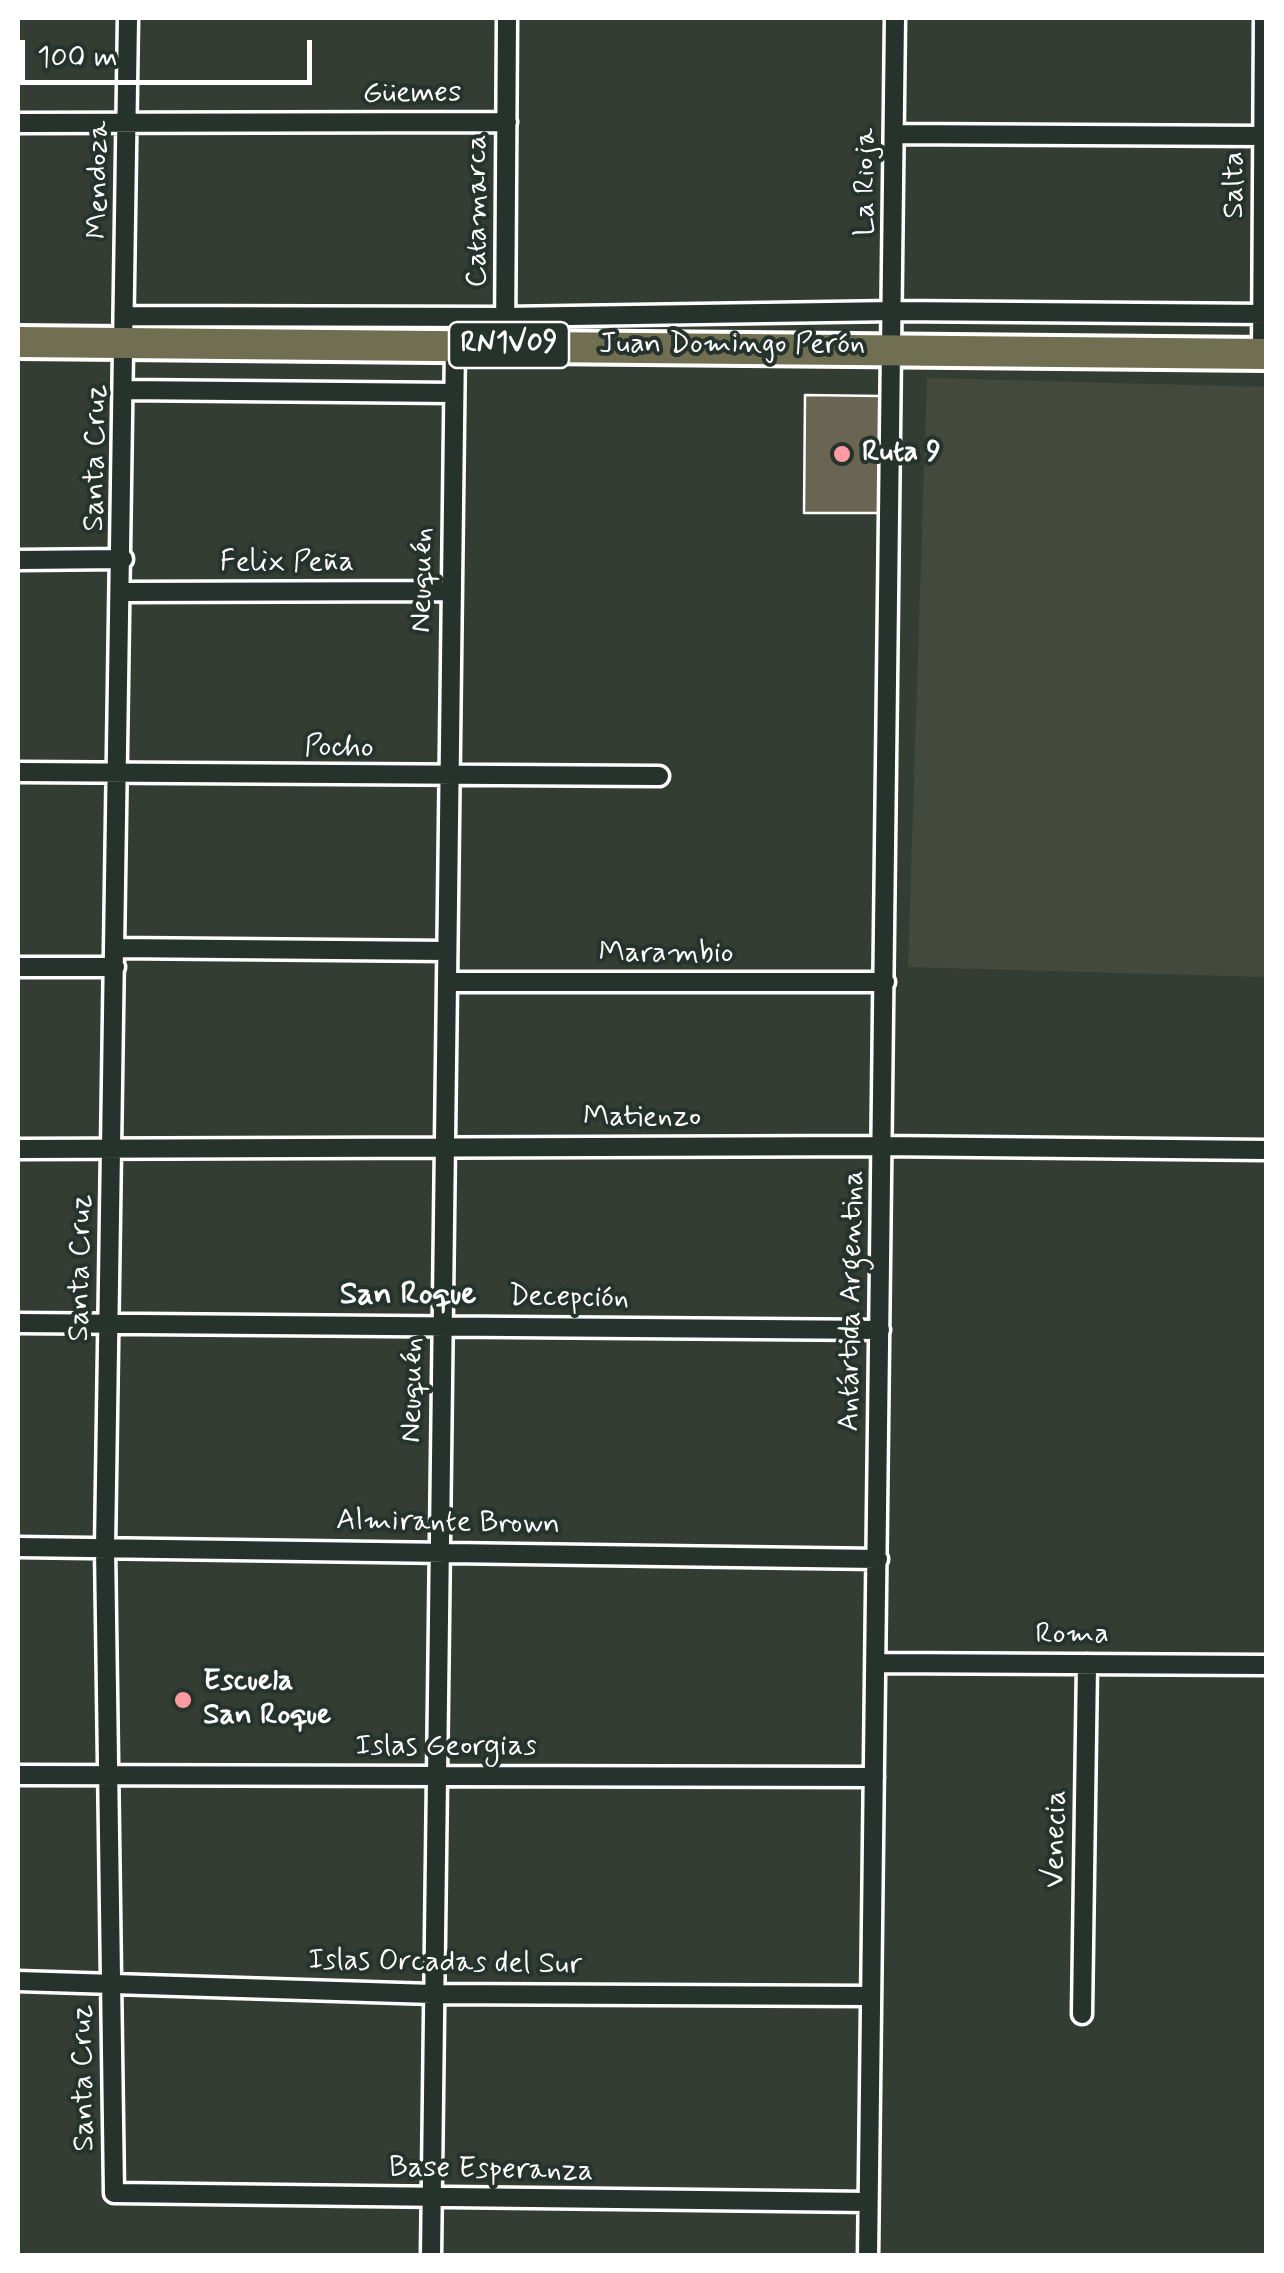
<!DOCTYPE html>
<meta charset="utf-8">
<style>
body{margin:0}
#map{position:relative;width:1284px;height:2273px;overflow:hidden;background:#343d34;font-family:Mynerve,sans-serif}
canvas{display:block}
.frame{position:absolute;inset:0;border:20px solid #fff;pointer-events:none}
.scale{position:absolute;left:20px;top:40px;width:292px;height:45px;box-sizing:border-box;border:5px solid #fff;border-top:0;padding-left:12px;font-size:30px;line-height:35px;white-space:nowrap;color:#fff;-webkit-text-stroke:8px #26332d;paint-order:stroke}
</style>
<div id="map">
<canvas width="1284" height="2273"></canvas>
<div class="frame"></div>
<div class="scale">100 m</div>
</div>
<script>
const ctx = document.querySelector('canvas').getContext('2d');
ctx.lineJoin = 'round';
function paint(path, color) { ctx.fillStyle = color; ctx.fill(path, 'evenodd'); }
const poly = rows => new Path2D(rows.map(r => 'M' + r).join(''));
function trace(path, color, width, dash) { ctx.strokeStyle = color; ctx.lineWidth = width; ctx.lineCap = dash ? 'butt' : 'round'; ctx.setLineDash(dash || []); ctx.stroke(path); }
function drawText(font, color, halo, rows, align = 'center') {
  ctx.font = font + ' Mynerve,sans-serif'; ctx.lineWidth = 8; ctx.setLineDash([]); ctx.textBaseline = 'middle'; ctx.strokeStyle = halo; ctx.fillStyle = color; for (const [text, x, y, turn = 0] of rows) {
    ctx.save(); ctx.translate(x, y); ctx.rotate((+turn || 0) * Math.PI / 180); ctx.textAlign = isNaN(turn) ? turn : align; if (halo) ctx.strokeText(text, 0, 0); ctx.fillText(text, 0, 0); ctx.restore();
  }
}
const built = poly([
 [927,378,1266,387,1266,977,908,967]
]);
const building = poly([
 [805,395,880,396,879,513,804,513,805,395]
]);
const minor = poly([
 [128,18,105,1547,114,2193,868,2202],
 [18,123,507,122],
 [894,134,1264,136],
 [127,316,505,317,894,311,1266,314],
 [505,345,507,18],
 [1262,354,1264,18],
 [125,390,454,393],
 [18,560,123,559],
 [122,592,452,591],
 [18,772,659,776],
 [116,948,447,951],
 [18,967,115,967],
 [447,982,885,982],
 [18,1149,883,1146,1266,1150],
 [18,1323,880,1330],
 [18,1547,878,1559],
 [876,1663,1266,1665],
 [18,1775,874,1777],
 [18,1981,432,1994,871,1996],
 [1082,2014,1087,1664],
 [431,2256,455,345],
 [868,2256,895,18]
]);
const primary = poly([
 [18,342,1266,354]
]);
const markers = [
 [842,454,10,"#ff9aa2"],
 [183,1700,10,"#ff9aa2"]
];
const shields = [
 [509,345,120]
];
const shieldNames = [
 ["RN1V09",509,345]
];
const streetNames = [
 ["Güemes",412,95,-1],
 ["Mendoza",100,180,-90],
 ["La Rioja",867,182,-90],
 ["Salta",1236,185,-90],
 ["Catamarca",479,211,-90],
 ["Juan Domingo Perón",732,346],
 ["Santa Cruz",97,458,-89],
 ["Felix Peña",287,564],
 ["Neuquén",424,580,-89],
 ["Pocho",339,749,1],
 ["Marambio",666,955],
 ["Matienzo",642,1119],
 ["Santa Cruz",82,1268,-89],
 ["Decepción",569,1299,1],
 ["Antártida Argentina",853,1301,-89],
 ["Neuquén",414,1390,-89],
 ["Almirante Brown",448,1524,1],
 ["Roma",1072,1636],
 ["Islas Georgias",446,1748],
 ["Venecia",1057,1839,-89],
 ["Islas Orcadas del Sur",445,1964,1],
 ["Santa Cruz",85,2078,-91],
 ["Base Esperanza",491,2171,1]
];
const poiNames = [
 ["Ruta 9",862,454],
 ["Escuela",203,1683],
 ["San Roque",203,1717]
];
const neighbourhoodNames = [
 ["San Roque",408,1296]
];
paint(built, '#44493d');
paint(building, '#6a6452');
trace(building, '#fff', 2.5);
trace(minor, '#fff', 25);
trace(primary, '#fff', 38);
trace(minor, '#26332d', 18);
trace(primary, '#716f52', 30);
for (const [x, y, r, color] of markers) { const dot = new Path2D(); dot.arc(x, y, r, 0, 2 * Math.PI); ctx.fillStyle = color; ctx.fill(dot); trace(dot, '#26332d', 4); }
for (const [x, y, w] of shields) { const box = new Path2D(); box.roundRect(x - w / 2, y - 23, w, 46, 8); ctx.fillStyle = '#26332d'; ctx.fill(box); trace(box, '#fff', 2.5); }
drawText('bold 28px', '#fff', null, shieldNames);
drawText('30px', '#fff', '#26332d', streetNames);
drawText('bold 30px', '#fff', '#26332d', poiNames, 'left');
drawText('bold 32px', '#fff', '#26332d', neighbourhoodNames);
</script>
